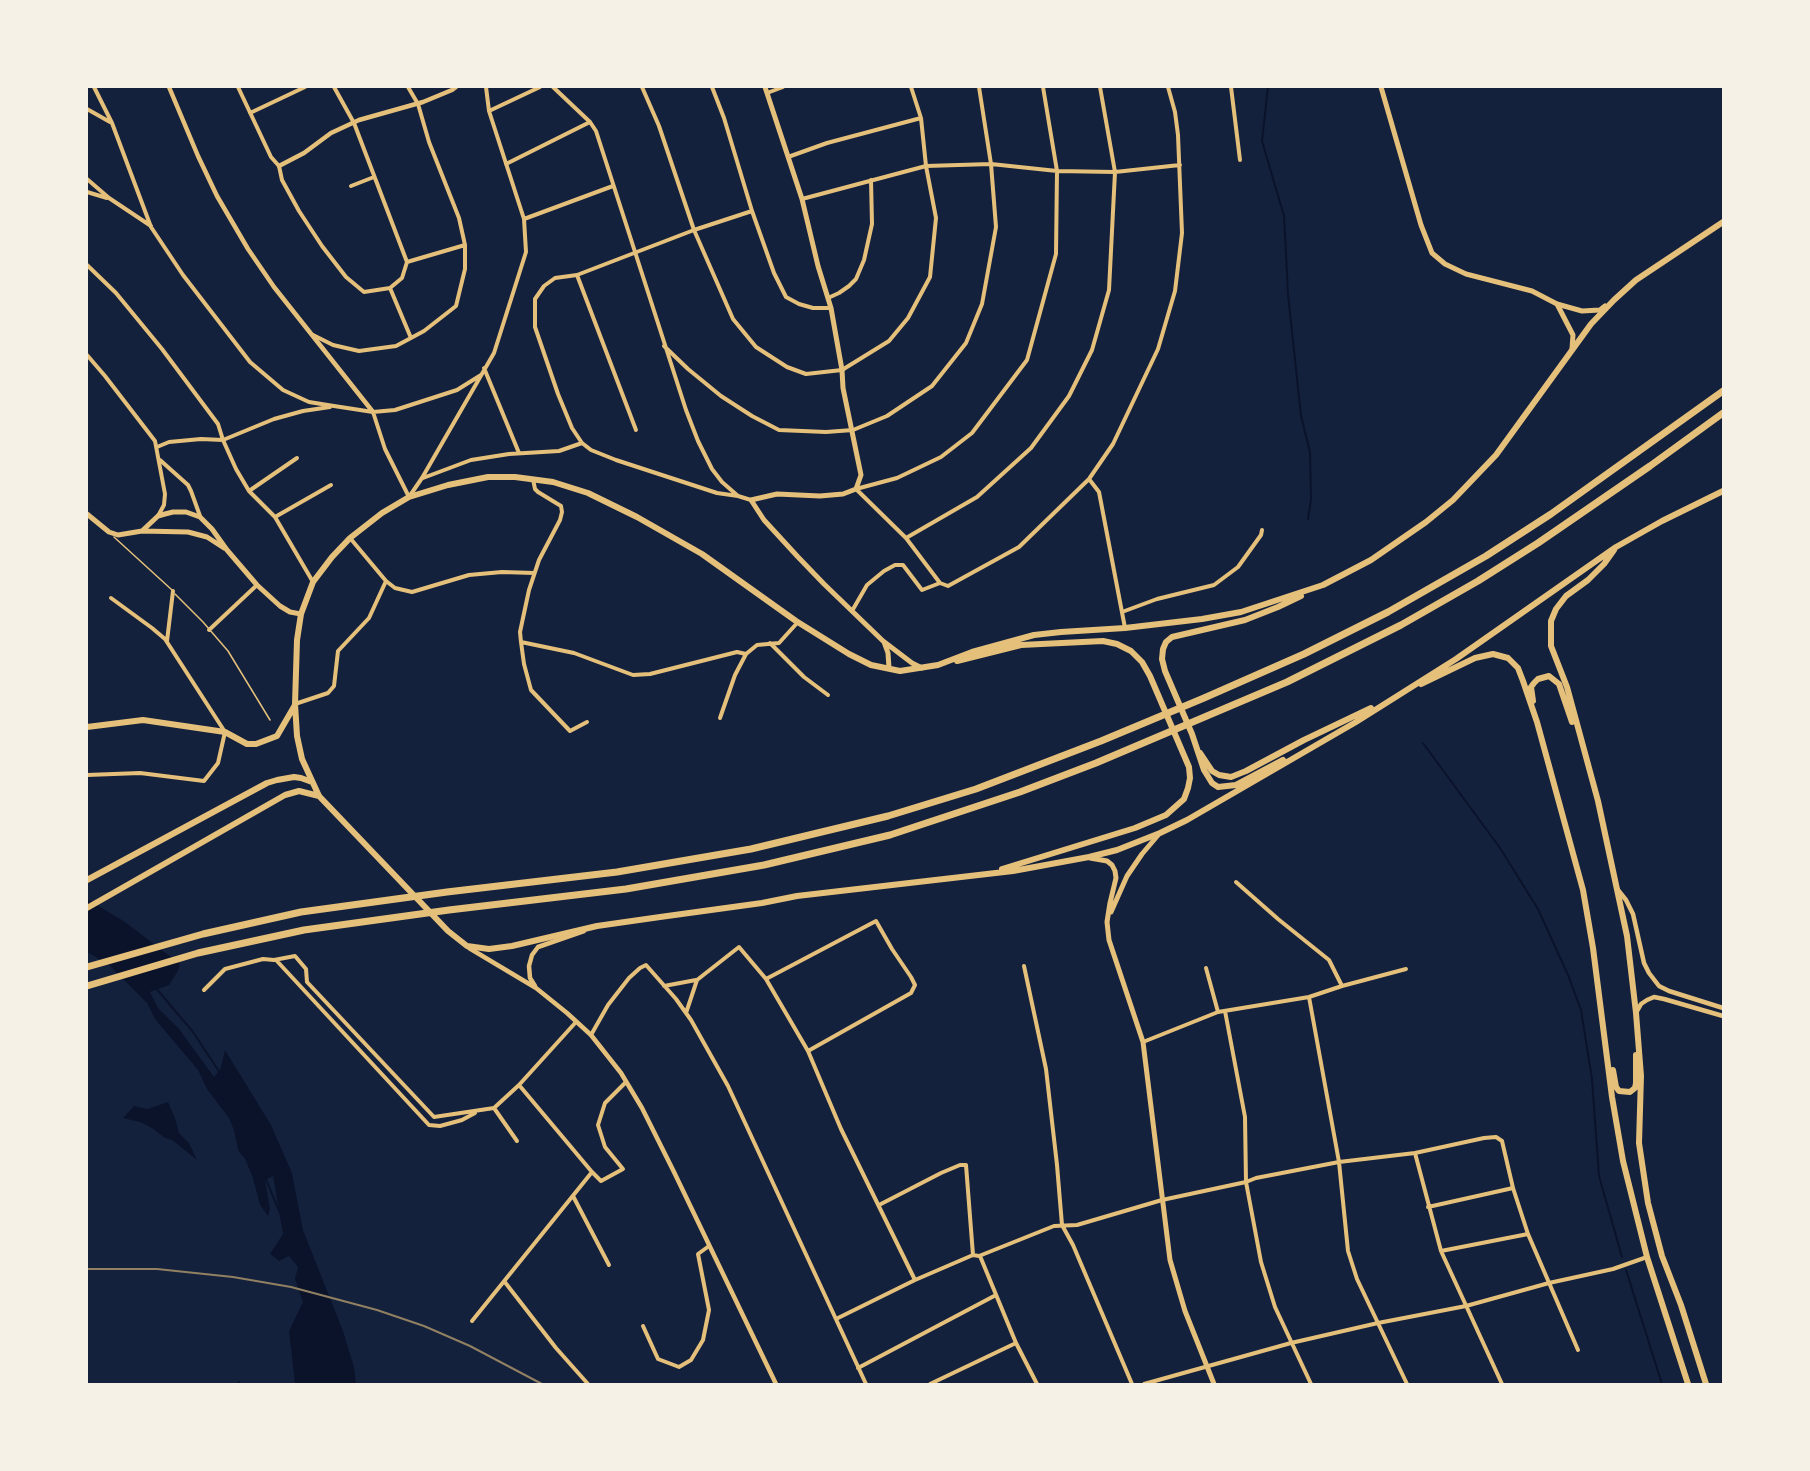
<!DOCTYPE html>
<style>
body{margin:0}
#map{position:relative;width:1810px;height:1471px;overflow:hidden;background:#14213d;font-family:"Crimson Pro",serif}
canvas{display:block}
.frame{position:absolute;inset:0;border:88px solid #f6f1e7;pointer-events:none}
</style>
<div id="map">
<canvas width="1810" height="1471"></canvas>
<div class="frame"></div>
</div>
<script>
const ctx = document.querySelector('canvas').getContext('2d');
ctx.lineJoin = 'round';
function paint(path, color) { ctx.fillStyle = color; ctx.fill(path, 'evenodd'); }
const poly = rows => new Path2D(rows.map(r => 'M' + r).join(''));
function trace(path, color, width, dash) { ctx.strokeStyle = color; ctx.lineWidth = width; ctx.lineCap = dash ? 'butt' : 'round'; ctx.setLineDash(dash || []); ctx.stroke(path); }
const water = poly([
 [87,899,125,922,180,964,178,971,169,985,150,992,158,1008,179,1029,214,1077,220,1070,225,1050,271,1125,292,1173,303,1230,343,1331,354,1367,356,1384,295,1384,289,1331,303,1302,295,1279,298,1267,289,1256,279,1261,270,1254,283,1234,273,1176,265,1180,270,1209,268,1216,260,1205,253,1178,245,1159,238,1150,234,1130,229,1118,207,1089,198,1070,155,1019,147,1003,109,965,87,952],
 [168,1102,175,1118,179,1133,189,1143,197,1160,172,1140,165,1138,152,1128,140,1122,123,1118,134,1106,148,1109]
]);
const stream = poly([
 [1268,87,1262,141,1284,216,1288,294,1301,416,1310,452,1311,499,1308,519],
 [1423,743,1500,848,1538,909,1568,975,1581,1010,1592,1079,1599,1176,1622,1257],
 [155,987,193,1032,220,1073],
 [265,1177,280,1213],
 [1626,1270,1662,1384],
 [238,1384,239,1382]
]);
const service = poly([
 [114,537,172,590],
 [175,594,203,622,228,651,270,720]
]);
const minor = poly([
 [94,87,112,123,151,227,183,275,250,362,283,390,309,402,334,406,373,412,395,410,457,390,481,375],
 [238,87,271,157,279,166,282,180,299,211,322,246,346,277,364,292,390,288,402,278,407,262,354,123,334,87],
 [553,87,590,122,596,131,686,410,698,441,712,469,722,482,738,496,751,500],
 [642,87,659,126,694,230,733,319,756,347,787,367,806,374,842,370,889,341,908,318,930,277,936,218,926,166,921,118,911,87],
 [712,87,724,118,752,211,774,273,786,297,799,304,813,308,831,308],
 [1043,87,1057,171,1056,254,1027,360,972,433,941,457,897,478,856,489,906,538,940,583,948,586,1019,547,1089,479,1113,444,1158,349,1175,291,1182,233,1178,135,1175,112,1168,87],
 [1231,87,1240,160],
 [767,93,783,87],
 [87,109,110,122],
 [489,111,540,87],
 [250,113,305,87],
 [788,157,827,143,921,118],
 [506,164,590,122],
 [87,179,109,198,151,226],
 [351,186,374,177],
 [87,192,107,198],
 [802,199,926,166,991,164,1057,171,1115,172,1180,165],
 [524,219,613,186],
 [407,262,465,245],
 [87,265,116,293,162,349,218,424,223,440,236,469,249,491,275,517,313,582],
 [577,275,636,430],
 [390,288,411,338],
 [828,298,839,293,849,286,856,279,864,260,872,224,871,180],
 [313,335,333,345,359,351,396,346,424,331,456,306,465,269,465,245,459,218,429,142,418,104,408,87],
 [664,346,688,369,721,396,752,416,779,430,826,432,853,430,887,416,932,386,966,343,982,304,996,227,991,164,979,87],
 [87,355,105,376,155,441,165,494,164,505,158,516],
 [484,368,519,453],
 [373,412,385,449,409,497,422,478,494,353,526,252,524,219,489,111,486,87],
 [157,447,169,442,201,439,223,440,274,419,303,411,330,407],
 [160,460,188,485,191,491,200,516],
 [423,478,471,460,509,454,559,451,582,443],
 [533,479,535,489,538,492,561,506,562,512,560,520,539,560,529,590,520,632,521,642,574,653,633,675,650,674,737,652,746,654],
 [1089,479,1099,492,1125,628],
 [249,491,297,458],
 [738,496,717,493,616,460,591,450,582,443,572,428,558,394,535,327,535,299,544,286,555,278,577,275,694,230,752,211],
 [275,517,331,485],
 [350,538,386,581,395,588,412,592,469,575,502,572,534,573],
 [906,538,977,497,1031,448,1069,396,1092,350,1109,290,1115,172,1100,87],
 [852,611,867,585,884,571,895,565,903,565,922,590,940,583],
 [1122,612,1157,599,1214,585,1238,567,1261,535,1262,530],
 [209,630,257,585],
 [167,641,173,591],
 [521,642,524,664,531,690,570,731,587,722],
 [770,643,804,677,828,695],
 [295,704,328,693,334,686,338,651,369,618,386,581],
 [720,718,735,675,746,654,757,645,779,643,798,622],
 [87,775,140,773,204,781,218,763,225,732,165,639,152,628,111,598],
 [1236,882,1278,919,1329,960,1342,986],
 [276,960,429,1125,440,1126,462,1120,475,1113],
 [1024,966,1046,1069,1057,1165,1062,1225,1073,1245,1132,1384],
 [1206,968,1218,1012],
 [766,979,876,921,892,949,911,977,915,985,911,993,808,1051],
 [664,986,696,980],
 [204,990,225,969,263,959,274,960,295,956,306,969,307,982,434,1117,494,1108,519,1085,576,1022],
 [1309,997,1339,1162,1348,1251,1357,1279,1407,1384],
 [1225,1011,1245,1117,1246,1182,1261,1262,1275,1307,1311,1384],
 [686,1013,697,980,739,947,766,979,808,1051,841,1129,915,1280],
 [591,1035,608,1005,629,978,640,968,646,965,676,999,691,1020,728,1086,866,1384],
 [1143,1042,1218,1012,1309,997,1342,986,1406,969],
 [494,1108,517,1141],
 [1415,1153,1441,1251,1502,1384],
 [592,1172,601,1181,623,1169,605,1147,598,1125,605,1103,626,1082],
 [573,1196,609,1265],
 [879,1205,941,1173,960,1165,966,1165,973,1255],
 [1428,1207,1513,1188],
 [1441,1251,1528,1234],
 [980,1256,1016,1343,1037,1384],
 [504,1281,556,1348,588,1384],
 [836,1319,915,1280,973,1255,979,1256,1054,1226,1077,1225,1162,1200,1246,1182,1256,1178,1339,1162,1415,1153,1484,1138,1496,1137,1502,1141,1513,1188,1528,1234,1578,1350],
 [472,1321,592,1172,519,1085],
 [643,1326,658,1359,679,1367,691,1360,703,1340,709,1310,698,1254,709,1246],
 [858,1368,996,1295],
 [930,1384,1016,1343],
 [1144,1384,1291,1343,1378,1323,1466,1306,1549,1283,1613,1269,1647,1257]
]);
const tertiary = poly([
 [169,87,198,156,217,196,248,249,274,287,373,412],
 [279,166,304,153,331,133,359,120,423,102,452,90,456,87],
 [1618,890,1626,900,1633,914,1644,963,1649,973,1659,986,1669,991,1723,1008],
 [469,948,536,988,567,1013,591,1035,621,1073,642,1108,674,1172,776,1384],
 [535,986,530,978,529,966,532,955,538,947,584,931],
 [1636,1013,1641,1004,1647,1000,1654,997,1664,999,1723,1016]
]);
const secondary = poly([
 [765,87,802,199,818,266,831,308,842,370,843,388,861,475,856,489,843,494,820,496,777,494,751,500,764,520,798,557,824,584,883,641,912,663,922,668],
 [1381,87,1421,225,1432,253,1445,264,1466,274,1532,291,1557,304,1582,311,1600,310,1605,306],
 [1557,304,1573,335,1572,349],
 [87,514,109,532,118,535,142,531,188,532,207,537,224,548],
 [142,531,158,516,165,514,173,512,186,512,200,517,212,529,227,550,257,585,280,606,290,612,301,614],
 [884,642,888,653,889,668],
 [1090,858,1107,861,1112,865,1115,871,1116,878,1110,903,1107,922,1109,940,1143,1042,1170,1260,1185,1311,1214,1384],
 [1111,912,1127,876,1142,854,1159,834]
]);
const primary = poly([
 [1723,222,1636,280,1614,300,1591,324,1496,455,1453,500,1426,522,1371,560,1323,585,1241,612,1202,619,1125,628,1061,632,1034,635,972,652,938,665,900,671,871,665,849,654,796,621,702,554,637,517,588,493,553,482,515,477,488,477,448,485,409,497,382,513,350,538,332,557,313,582,301,614,297,640,295,704,297,736,302,759,319,796,448,931,467,946,489,949,512,946,597,926,660,917,762,903,797,896,1013,871,1089,857,1117,850,1160,833,1187,820,1356,722,1456,659,1616,547,1662,521,1723,491],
 [1614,550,1604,564,1588,580,1566,596,1556,609,1551,621,1551,646,1567,687,1598,801,1627,936,1636,1013,1641,1076,1639,1143,1648,1203,1662,1256,1681,1305,1706,1384],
 [957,661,1021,645,1103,641,1117,644,1131,651,1142,662,1150,676,1189,767,1190,778,1188,788,1184,799,1166,815,1135,828,1002,869],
 [1421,684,1475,658,1493,654,1508,658,1518,668,1523,681,1537,722,1583,890,1593,948,1612,1097,1623,1161,1647,1257,1688,1384],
 [1533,701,1531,687,1534,683,1538,679,1549,676,1559,684,1572,722],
 [87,727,143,720,225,732,247,744,256,744,277,736,295,705],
 [1200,753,1212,771,1219,775,1231,777,1246,771,1304,740,1371,708],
 [1283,760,1236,785,1218,787,1212,783,1204,770,1192,734,1165,671,1162,659,1163,649,1166,642,1172,637,1245,620,1278,607,1301,596],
 [87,880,267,783,277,780,294,777,301,778,312,782],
 [87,908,285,795,299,791,319,796],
 [1613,1070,1616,1087,1619,1091,1630,1092,1635,1088,1636,1083,1636,1055]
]);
const motorway = poly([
 [87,967,203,934,301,912,447,892,617,872,751,849,888,816,976,789,1101,741,1204,698,1304,654,1388,612,1486,556,1551,514,1723,391],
 [87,986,198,953,304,930,449,910,626,889,764,865,890,835,1020,792,1096,763,1287,682,1401,625,1478,581,1538,543,1650,466,1723,413]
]);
const rail = poly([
 [87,1269,157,1269,233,1277,291,1287,377,1310,424,1326,470,1346,542,1384]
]);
paint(water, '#0b132b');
trace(stream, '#0b132b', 2);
trace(service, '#e5c07b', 1.5);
trace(minor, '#e5c07b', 4);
trace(tertiary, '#e5c07b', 4.5);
trace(secondary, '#e5c07b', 5);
trace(primary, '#e5c07b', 6);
trace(motorway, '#e5c07b', 7);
trace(rail, '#918062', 2);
</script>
